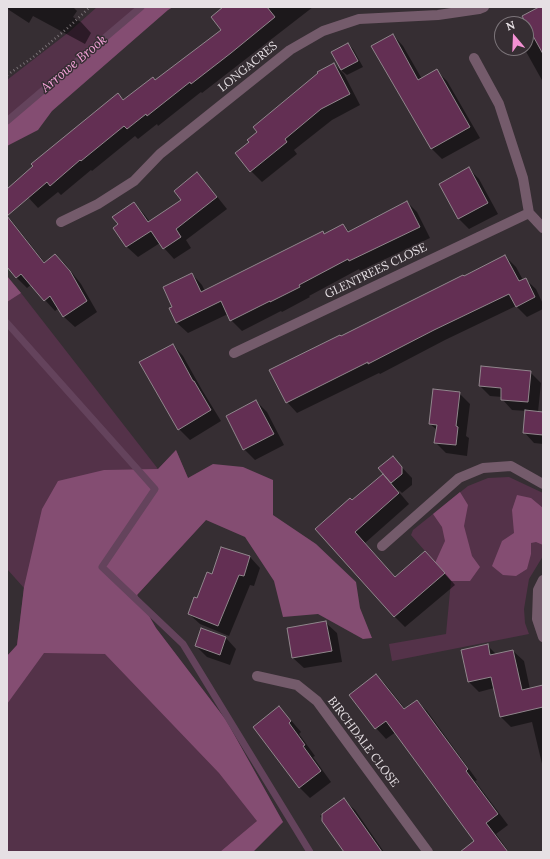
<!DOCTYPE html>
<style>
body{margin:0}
#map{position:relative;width:550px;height:859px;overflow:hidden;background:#362e33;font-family:Lora,serif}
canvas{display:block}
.frame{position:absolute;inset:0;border:8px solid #e6e0e4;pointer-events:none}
.north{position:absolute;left:494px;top:16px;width:40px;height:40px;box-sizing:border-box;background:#362e33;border:1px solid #7c757a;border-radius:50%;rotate:341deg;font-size:11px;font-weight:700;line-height:16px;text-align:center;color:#e6e0e4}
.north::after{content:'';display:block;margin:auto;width:14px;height:18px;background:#f491d4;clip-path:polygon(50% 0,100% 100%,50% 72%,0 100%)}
</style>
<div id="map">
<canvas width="550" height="859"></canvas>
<div class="frame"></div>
<div class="north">N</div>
</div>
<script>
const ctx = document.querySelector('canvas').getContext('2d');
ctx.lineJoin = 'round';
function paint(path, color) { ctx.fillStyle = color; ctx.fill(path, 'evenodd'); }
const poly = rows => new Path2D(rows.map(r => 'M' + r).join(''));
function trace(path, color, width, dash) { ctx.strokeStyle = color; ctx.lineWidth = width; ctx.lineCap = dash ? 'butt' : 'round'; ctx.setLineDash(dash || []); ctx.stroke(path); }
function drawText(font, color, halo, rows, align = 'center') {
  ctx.font = font + ' Lora,serif'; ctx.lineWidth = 3; ctx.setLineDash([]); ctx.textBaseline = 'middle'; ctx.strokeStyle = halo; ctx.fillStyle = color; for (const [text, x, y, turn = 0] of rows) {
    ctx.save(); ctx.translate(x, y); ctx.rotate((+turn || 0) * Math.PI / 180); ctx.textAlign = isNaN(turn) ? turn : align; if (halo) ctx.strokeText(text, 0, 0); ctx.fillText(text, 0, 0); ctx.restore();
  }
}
const green = poly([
 [97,7,141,7,7,121,7,80,69,32],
 [7,276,21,293,158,469,176,450,206,520,137,595,156,628,226,720,283,822,253,852,7,852,7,656,17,645,24,588,7,569],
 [509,477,543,493,543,556,529,579,524,609,525,623,529,634,392,661,389,644,446,634,451,581,411,535,413,530,468,486,488,478]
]);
const forest = poly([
 [141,7,173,7,168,10,52,111,38,130,7,146,7,121],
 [7,276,21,293,7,302],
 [176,450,188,478,213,464,243,467,273,480,273,515,316,544,356,582,360,608,372,638,363,639,318,614,283,617,274,581,245,537,206,520,137,595,156,628,226,720,283,822,253,852,220,852,257,821,219,773,105,654,44,653,7,704,7,656,17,645,24,587,42,509,58,481,104,470,158,469],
 [460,492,468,505,464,526,472,556,480,567,470,581,451,581,435,563,445,541,442,527,433,514],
 [517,495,531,498,543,508,543,545,536,542,531,543,531,554,527,569,516,576,503,575,492,566,502,541,514,533,512,510]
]);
const shadow = poly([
 [7,7,73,7,77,11,73,17,81,22,91,33,85,44,33,16,29,23,9,10],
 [225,7,313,7,202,93,201,92,158,126,157,124,138,139,135,136,92,171,91,170,61,195,58,192,38,208,15,183,118,95,124,100,156,81,223,30],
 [541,7,543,7,543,82,524,48,526,48,526,34,531,31],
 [393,35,403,46,422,79,437,71,447,81,480,138,442,159,431,148],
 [348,44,353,49,363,67,347,75,342,71,333,52],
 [334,64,344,74,360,105,332,120,294,150,297,154,262,182,251,171,237,153,250,142],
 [469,169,479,179,498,214,469,229,458,218],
 [197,174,207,184,227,209,186,240,191,248,174,259,164,248,160,243,138,257,127,247,114,228,119,225,134,203,144,214,150,222,183,200],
 [407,202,417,212,430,238,360,271,359,269,309,296,310,297,282,312,281,311,242,331,231,320,228,314,188,333,177,323,170,309,173,307,192,274,202,285,205,291,343,225,350,232],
 [7,216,11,220,45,263,55,255,66,265,81,284,97,312,75,327,64,317,59,308,55,311,45,300,32,284,27,288,16,277,7,266],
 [505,256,516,267,523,280,525,279,536,289,543,304,543,309,527,317,516,306,445,340,380,374,379,373,297,413,287,402,341,337],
 [173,345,183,356,202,390,221,421,190,440,179,429],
 [530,372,541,383,538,412,543,413,543,444,534,443,524,432,526,411,512,410,502,399,502,397,490,396,480,386],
 [459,393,470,404,466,436,469,438,467,456,446,453,435,442,437,430,430,424],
 [256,401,267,412,284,445,255,460,244,449,227,416],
 [393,458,412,478,412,485,402,493,399,490,398,491,409,504,365,543,396,578,436,563,455,585,405,627,394,616,316,529,352,501,388,478],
 [222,548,250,557,260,568,254,586,250,585,229,636,200,624,189,614,213,575],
 [326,623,337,633,342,662,304,668,293,658],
 [202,629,226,638,236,649,230,665,207,657,196,646],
 [487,645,497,655,513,651,524,661,530,689,543,686,543,768,532,722,511,727,500,716,494,688,479,692,468,681],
 [376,675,386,685,406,710,417,701,427,711,477,780,475,781,508,825,496,834,509,852,463,852,476,841,396,732,386,739,376,728,350,695],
 [278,707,289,718,301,732,299,734,315,756,313,757,331,782,310,798,299,787],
 [344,800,355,810,384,852,345,852,344,851,320,816]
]);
const stream = poly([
 [7,121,141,7],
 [7,323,155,489,102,567,183,644,310,852]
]);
const building = poly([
 [223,7,267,7,275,17,231,53,191,84,190,82,147,116,146,114,127,129,124,126,81,161,80,160,50,186,47,182,7,216,7,189,33,166,31,164,118,93,123,100,153,77,155,80,221,30,211,17,223,7],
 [539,7,543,7,543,54,522,16,539,7],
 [393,34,418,80,437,69,470,127,431,149,371,46,393,34],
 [348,43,358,61,341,70,331,52,348,43],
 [334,63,350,94,321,109,285,139,287,142,250,172,235,153,249,142,247,140,257,132,253,127,318,73,317,72,334,63],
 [469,167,488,203,458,219,439,184,469,167],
 [197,172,217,197,176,229,181,237,163,249,151,231,126,247,113,228,118,224,112,217,134,202,148,222,181,200,174,191,197,172],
 [407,201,420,227,349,261,348,259,299,285,300,287,270,302,270,301,230,321,221,301,176,323,169,308,172,307,163,287,192,273,201,292,323,231,324,234,343,224,348,232,407,201],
 [7,216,44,263,55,254,70,271,87,301,63,317,50,296,44,301,21,274,16,278,7,267,7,216],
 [505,255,519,281,526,278,535,297,516,307,509,294,434,330,368,364,368,362,286,403,269,370,340,335,341,336,463,275,464,276,505,255],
 [173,344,193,381,194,381,211,410,178,430,139,362,173,344],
 [481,366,531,371,528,402,501,400,501,388,479,386,481,366],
 [433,389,460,392,456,426,458,427,456,445,434,443,437,425,429,424,433,389],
 [256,400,274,434,243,450,226,416,256,400],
 [525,410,543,412,543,435,523,433,525,410],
 [393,456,402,467,402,474,391,483,378,468,393,456],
 [383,474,399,493,355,532,395,577,425,551,445,573,394,617,315,529,350,498,352,500,383,474],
 [221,547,250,556,244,576,239,575,218,626,188,614,194,597,197,598,207,572,212,574,221,547],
 [326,621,332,651,292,658,287,628,326,621],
 [201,628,226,637,220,655,195,646,201,628],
 [488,644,490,655,513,650,522,690,543,685,543,707,500,717,491,677,468,682,461,650,488,644],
 [376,674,404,709,417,700,468,769,466,771,498,814,486,823,508,852,460,852,474,841,386,721,375,729,349,695,376,674],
 [279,706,291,721,289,723,305,745,303,746,321,771,299,788,253,727,279,706],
 [344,798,382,852,344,852,322,821,322,814,344,798]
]);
const path = poly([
 [7,75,32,58,70,26,90,7]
]);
const street = poly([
 [474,58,499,104,523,178,529,213,543,228],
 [61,222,98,204,134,181,160,154,290,50,323,31,359,19,438,15,479,9,484,7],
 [234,353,529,213],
 [382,546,459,478,483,468,511,466,543,484],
 [543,580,538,590,537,619,543,637],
 [257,676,297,685,317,701,428,852]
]);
const streetNames = [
 ["LONGACRES",248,67,-39],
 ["GLENTREES CLOSE",376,271,-26],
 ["BIRCHDALE CLOSE",363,742,53]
];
const waterNames = [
 ["Arrowe Brook",74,64,-40]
];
paint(green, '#543249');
paint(forest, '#844d72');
paint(shadow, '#0007');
trace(stream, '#64435c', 7);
paint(building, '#632f53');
trace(building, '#90868c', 1);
trace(path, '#7a7377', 2.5, [1, 3]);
trace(street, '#745b6b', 10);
drawText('12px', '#e6e0e4', '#362e33', streetNames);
drawText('italic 13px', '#f7a4db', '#362e33', waterNames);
</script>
